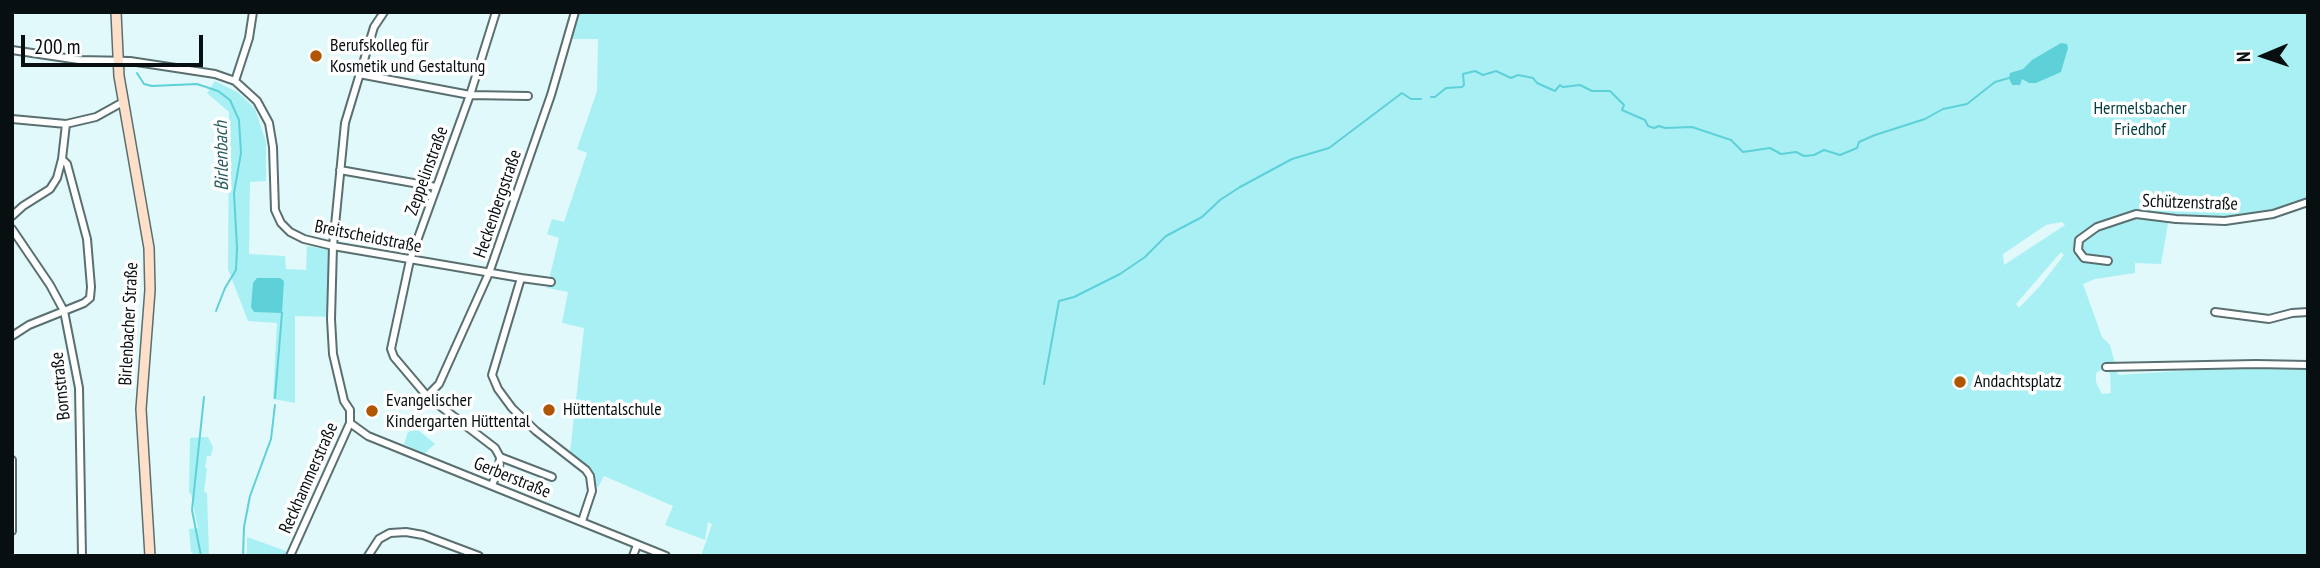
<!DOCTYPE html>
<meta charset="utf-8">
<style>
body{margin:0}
#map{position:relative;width:2320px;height:568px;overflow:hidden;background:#e1f9fa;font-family:"PT Sans Narrow",sans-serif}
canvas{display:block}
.frame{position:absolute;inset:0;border:14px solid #070f10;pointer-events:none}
.north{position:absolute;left:2229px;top:21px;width:70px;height:70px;-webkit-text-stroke:5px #fff;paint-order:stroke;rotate:268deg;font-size:19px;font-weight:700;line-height:28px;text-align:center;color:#070f10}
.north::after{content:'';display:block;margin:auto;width:24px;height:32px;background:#070f10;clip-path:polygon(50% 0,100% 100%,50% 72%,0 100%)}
.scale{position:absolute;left:21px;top:35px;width:182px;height:32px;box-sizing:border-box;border:4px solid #070f10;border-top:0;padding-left:9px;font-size:21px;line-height:24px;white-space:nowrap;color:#070f10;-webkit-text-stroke:5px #fff;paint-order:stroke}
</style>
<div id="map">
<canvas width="2320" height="568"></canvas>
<div class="frame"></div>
<div class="north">N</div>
<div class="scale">200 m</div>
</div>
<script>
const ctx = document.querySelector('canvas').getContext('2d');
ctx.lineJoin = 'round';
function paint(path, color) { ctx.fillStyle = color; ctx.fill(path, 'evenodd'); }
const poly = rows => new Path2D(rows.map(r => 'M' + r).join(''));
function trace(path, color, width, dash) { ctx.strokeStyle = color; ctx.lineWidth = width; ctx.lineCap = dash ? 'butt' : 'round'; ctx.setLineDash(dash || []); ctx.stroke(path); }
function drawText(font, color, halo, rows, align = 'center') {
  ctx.font = font + ' "PT Sans Narrow",sans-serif'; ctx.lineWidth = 7; ctx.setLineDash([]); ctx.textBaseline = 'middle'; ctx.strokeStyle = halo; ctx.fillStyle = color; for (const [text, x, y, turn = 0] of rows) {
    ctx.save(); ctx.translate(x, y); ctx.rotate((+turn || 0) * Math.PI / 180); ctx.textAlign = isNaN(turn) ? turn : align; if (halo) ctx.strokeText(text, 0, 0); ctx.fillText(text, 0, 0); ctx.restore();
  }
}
const green = poly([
 [580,12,2308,12,2308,202,2248,219,2169,218,2161,264,2135,263,2135,273,2095,279,2083,284,2102,337,2110,345,2118,375,2241,367,2308,369,2308,556,701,556,712,524,708,522,705,540,665,525,673,506,604,476,598,487,589,480,570,453,584,328,562,323,568,292,547,288,559,238,547,234,552,219,564,222,587,153,577,149,597,91,598,39,571,39],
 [2062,222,2065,225,2004,265,2003,254,2046,225],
 [2061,252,2064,255,2040,286,2019,308,2016,304],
 [2106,367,2110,374,2111,393,2102,394,2096,382,2096,373],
 [215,81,239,93,255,109,266,142,266,181,250,182,249,254,285,256,286,269,306,270,307,246,337,251,335,317,295,316,295,403,273,399,277,323,248,321,228,269,229,112,207,93],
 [417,429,435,444,424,454,404,444,408,432],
 [208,437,213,447,211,456,207,456,205,468,207,468,204,492,207,493,209,556,197,556,191,552,189,529,198,528,191,494,189,493,190,438],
 [247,537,286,551,287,556,247,556]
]);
const water = poly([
 [2061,43,2067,44,2068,48,2061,72,2036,83,2029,83,2022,79,2020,85,2012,85,2009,78,2010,73,2023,69,2032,60],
 [257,278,280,278,284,281,282,313,254,312,251,307,253,283]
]);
const stream = poly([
 [137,73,144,84,152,86,197,84,218,91,230,100,239,120,241,153,234,193,237,248,236,270,225,288,216,311],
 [1431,97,1435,97,1446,88,1462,87,1464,85,1463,74,1475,71,1483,75,1496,71,1511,78,1518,75,1533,78,1537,83,1555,91,1560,85,1563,87,1580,85,1592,91,1610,91,1624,105,1622,110,1645,120,1648,126,1654,128,1659,126,1665,128,1692,127,1731,140,1743,152,1770,148,1781,154,1796,152,1804,156,1814,155,1824,150,1840,155,1857,148,1859,142,1875,135,1925,119,1943,109,1967,104,1995,82,2009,78],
 [1044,384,1059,301,1074,297,1120,274,1145,257,1166,236,1202,217,1220,200,1240,187,1292,159,1329,148,1402,93,1411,99,1421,99],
 [275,398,282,313],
 [201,556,192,510,204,397],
 [243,556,244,527,250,496,271,439,275,405]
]);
const minor = poly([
 [12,50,79,60,130,61,215,74,235,81,257,101,269,123,273,147,275,210,281,223,290,232,304,239,333,246,521,278,492,375,498,389,512,408,536,431,586,470,590,476,592,491,582,521],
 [359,74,470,95,528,96],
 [235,81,249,38,253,12],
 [12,119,66,124,96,117,123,102],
 [340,170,436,187],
 [12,216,23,206,50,189,57,178,62,159],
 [12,229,50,285,64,311,79,388,82,556],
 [2108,261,2084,258,2078,250,2079,240,2097,227,2136,214,2176,219,2225,221,2273,214,2308,202],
 [521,278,551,282],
 [2215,312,2269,319,2292,313,2308,312],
 [12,336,29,325,84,303,90,298,91,287,87,239,67,164,62,159,66,124],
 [2106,367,2256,364,2308,365],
 [427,396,439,384,489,273,551,95,575,12],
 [350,423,368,436,666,556],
 [500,457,552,477],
 [12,460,12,531],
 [492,485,499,468,500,457,495,448,427,396,394,357,391,349,410,260,470,95,496,12],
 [290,556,350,423,350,410,344,401,333,354,331,319,333,246,345,123,374,27,384,12],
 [368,556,379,539,390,533,406,532,423,535,479,556],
 [633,556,637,545]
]);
const secondary = poly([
 [116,12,119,76,149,248,150,290,141,409,150,556]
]);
const markers = [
 [316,56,7,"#b25500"],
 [1960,382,7,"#b25500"],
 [549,410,7,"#b25500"],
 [372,411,7,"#b25500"]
];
const poiNames = [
 ["Berufskolleg für",330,46],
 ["Kosmetik und Gestaltung",330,67],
 ["Andachtsplatz",1974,382],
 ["Evangelischer",386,401],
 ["Kindergarten Hüttental",386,422],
 ["Hüttentalschule",563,410]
];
const parkNames = [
 ["Hermelsbacher",2140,109],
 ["Friedhof",2140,130]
];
const streetNames = [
 ["Zeppelinstraße",427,171,-70],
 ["Schützenstraße",2190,203,2],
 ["Heckenbergstraße",498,204,-71],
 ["Breitscheidstraße",368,237,11],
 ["Birlenbacher Straße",129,324,-87],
 ["Bornstraße",61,386,-96],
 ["Reckhammerstraße",309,478,-66],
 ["Gerberstraße",512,478,22]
];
const waterNames = [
 ["Birlenbach",222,156,-91]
];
paint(green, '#a9f0f4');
paint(water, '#5ed0d7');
trace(stream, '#5ed0d7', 2);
trace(minor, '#5a6f70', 10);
trace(secondary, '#5a6f70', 12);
trace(minor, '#fff', 6);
trace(secondary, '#fedfca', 9);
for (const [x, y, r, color] of markers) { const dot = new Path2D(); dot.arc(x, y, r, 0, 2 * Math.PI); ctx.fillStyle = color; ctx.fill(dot); trace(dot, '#fff', 2.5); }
drawText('18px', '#070f10', '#fff', poiNames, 'left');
drawText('18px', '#033c3f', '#fff', parkNames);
drawText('18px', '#070f10', '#fff', streetNames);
drawText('italic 19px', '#2a5c5f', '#fff', waterNames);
</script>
